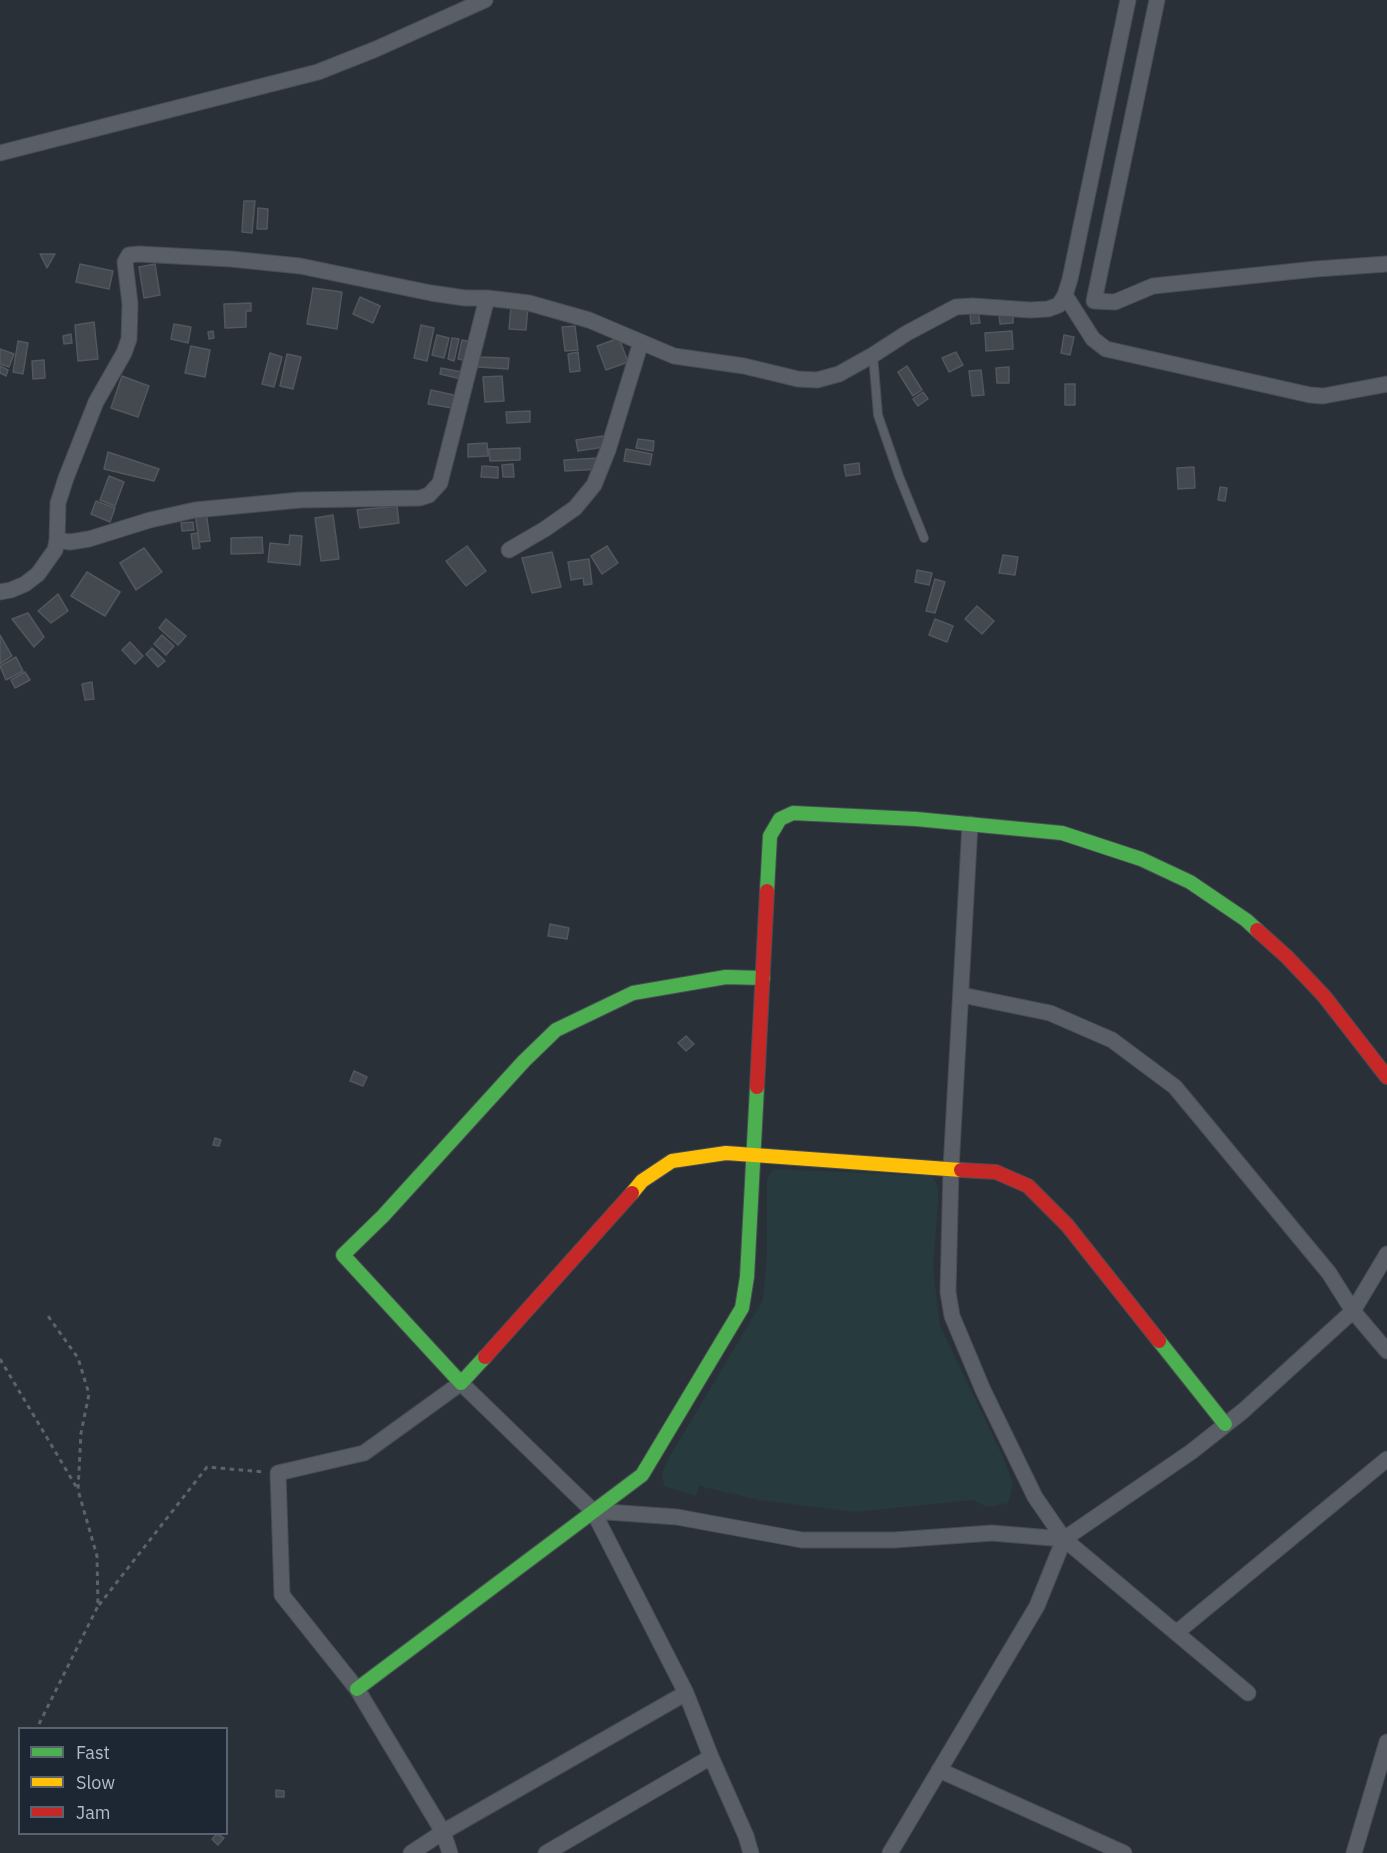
<!DOCTYPE html>
<style>
body{margin:0}
#map{position:relative;width:1387px;height:1853px;overflow:hidden;background:#2a3038;font-family:"IBM Plex Sans",sans-serif}
canvas{display:block}
.legend{position:absolute;left:18px;top:1727px;width:210px;height:108px;box-sizing:border-box;background:#1d2633;border:2px solid #59626f;margin:0;padding:8px 10px;list-style:none;font-size:18px;color:#b4bcc9}
.legend li{display:flex;align-items:center;gap:12px;height:30px}
.legend b{width:30px;border:2px solid #59626f}
</style>
<div id="map">
<canvas width="1387" height="1853"></canvas>
<ul class="legend">
<li><b style="height:8px;background:#4caf50"></b>Fast</li>
<li><b style="height:8px;background:#ffc107"></b>Slow</li>
<li><b style="height:8px;background:#c62828"></b>Jam</li>
</ul>
</div>
<script>
const ctx = document.querySelector('canvas').getContext('2d');
ctx.lineJoin = 'round';
function paint(path, color) { ctx.fillStyle = color; ctx.fill(path, 'evenodd'); }
const poly = rows => new Path2D(rows.map(r => 'M' + r).join(''));
function trace(path, color, width, dash) { ctx.strokeStyle = color; ctx.lineWidth = width; ctx.lineCap = dash ? 'butt' : 'round'; ctx.setLineDash(dash || []); ctx.stroke(path); }
const green = poly([
 [773,1169,932,1176,939,1189,933,1268,940,1326,1004,1459,1013,1484,1008,1503,988,1507,972,1500,855,1512,759,1500,699,1486,696,1496,664,1486,662,1473,667,1461,763,1300,767,1255,767,1180]
]);
const building = poly([
 [244,201,255,201,252,233,242,232,244,201],
 [258,208,268,209,267,229,257,229,258,208],
 [40,254,55,254,47,268,40,254],
 [80,264,113,271,109,289,76,282,80,264],
 [155,264,160,295,144,298,139,267,155,264],
 [313,288,342,292,337,329,307,324,313,288],
 [360,297,380,306,373,323,353,314,360,297],
 [251,303,251,311,246,311,246,327,225,328,224,304,251,303],
 [511,306,528,307,526,330,509,329,511,306],
 [978,311,980,323,971,324,970,313,978,311],
 [1013,312,1013,323,1000,324,999,313,1013,312],
 [94,322,98,359,78,361,75,325,94,322],
 [174,324,191,327,188,343,171,339,174,324],
 [421,325,434,328,427,361,414,358,421,325],
 [575,326,578,350,565,351,562,327,575,326],
 [213,331,214,338,209,339,208,332,213,331],
 [1012,331,1013,349,986,351,985,333,1012,331],
 [71,334,72,343,64,344,63,336,71,334],
 [437,335,449,338,444,358,432,355,437,335],
 [1064,335,1074,337,1070,355,1061,353,1064,335],
 [452,338,459,339,454,361,448,359,452,338],
 [619,338,628,362,606,370,597,346,619,338],
 [462,340,472,342,467,361,458,359,462,340],
 [18,341,28,343,23,374,13,372,18,341],
 [191,346,210,350,205,377,185,373,191,346],
 [0,349,14,354,9,367,0,364,0,349],
 [578,352,580,371,570,372,568,354,578,352],
 [956,352,963,365,949,372,942,358,956,352],
 [270,353,282,357,274,387,262,384,270,353],
 [287,354,301,357,293,389,280,386,287,354],
 [479,357,509,358,508,369,478,367,479,357],
 [44,360,45,378,33,379,32,361,44,360],
 [0,366,8,370,6,376,0,373,0,366],
 [907,366,922,390,913,396,898,372,907,366],
 [1009,367,1009,383,997,383,996,368,1009,367],
 [441,368,462,372,461,379,440,374,441,368],
 [981,370,984,395,972,396,969,371,981,370],
 [122,376,149,386,138,417,111,408,122,376],
 [502,376,504,401,485,402,483,377,502,376],
 [1065,384,1075,384,1075,405,1065,405,1065,384],
 [431,390,454,395,452,408,428,404,431,390],
 [923,392,928,399,918,406,913,399,923,392],
 [530,411,530,422,507,423,506,412,530,411],
 [603,436,604,447,578,451,576,440,603,436],
 [638,439,654,441,653,451,636,448,638,439],
 [487,443,488,456,468,457,468,444,487,443],
 [520,448,520,460,490,461,489,449,520,448],
 [626,449,652,454,650,465,624,461,626,449],
 [108,452,159,469,154,481,104,469,108,452],
 [599,458,600,469,565,471,564,460,599,458],
 [859,463,860,474,846,476,844,465,859,463],
 [513,464,514,477,503,477,502,465,513,464],
 [482,466,498,467,498,478,481,477,482,466],
 [1194,467,1195,488,1178,489,1177,468,1194,467],
 [109,476,124,482,115,506,100,500,109,476],
 [1220,487,1227,488,1225,501,1218,500,1220,487],
 [96,501,115,508,110,522,91,514,96,501],
 [397,506,399,523,360,528,357,510,397,506],
 [206,511,210,541,199,542,195,513,206,511],
 [333,515,339,559,321,561,315,518,333,515],
 [193,522,194,530,182,531,181,523,193,522],
 [198,533,200,548,193,549,191,534,198,533],
 [290,535,302,536,300,565,268,562,270,543,289,545,290,535],
 [262,537,263,553,231,554,231,538,262,537],
 [467,546,486,571,466,586,446,561,467,546],
 [607,546,618,563,602,574,591,556,607,546],
 [144,548,162,572,136,590,120,563,144,548],
 [552,552,561,587,532,593,522,558,552,552],
 [1003,555,1018,557,1015,575,999,573,1003,555],
 [589,559,592,584,584,585,583,578,571,580,568,562,589,559],
 [917,570,932,573,929,585,915,582,917,570],
 [87,572,120,592,105,616,71,596,87,572],
 [935,579,945,582,935,613,926,611,935,579],
 [58,594,68,611,51,623,38,611,58,594],
 [977,606,994,621,982,634,965,619,977,606],
 [28,613,44,637,34,647,12,619,28,613],
 [166,619,186,636,178,645,159,628,166,619],
 [935,619,953,626,947,642,929,635,935,619],
 [0,635,12,656,0,664,0,635],
 [162,635,174,646,166,655,154,644,162,635],
 [130,642,143,656,135,664,122,650,130,642],
 [152,648,165,661,158,667,146,654,152,648],
 [16,657,23,671,6,680,0,666,16,657],
 [25,672,30,680,15,688,11,680,25,672],
 [92,682,94,699,85,700,82,684,92,682],
 [550,924,569,928,567,939,548,936,550,924],
 [686,1036,694,1044,686,1051,678,1043,686,1036],
 [354,1071,367,1077,363,1086,350,1081,354,1071],
 [215,1138,221,1140,219,1146,213,1145,215,1138],
 [276,1790,284,1791,284,1797,276,1797,276,1790],
 [217,1834,224,1838,218,1845,212,1839,217,1834]
]);
const path = poly([
 [0,1359,77,1488],
 [99,1605,207,1467,264,1472],
 [39,1724,98,1606,97,1556,78,1490,81,1433,89,1394,78,1358,48,1316]
]);
const lane = poly([
 [873,355,878,415,899,476,924,538]
]);
const street = poly([
 [1157,0,1094,301,1115,302,1153,286,1316,269,1387,264],
 [0,153,318,72,376,49,485,0],
 [1065,295,1093,339,1106,349,1310,395,1323,396,1387,384],
 [57,540,70,542,89,539,150,520,195,510,300,500,420,498,429,495,440,483,487,298],
 [509,550,545,529,575,508,594,485,608,450,641,342],
 [0,592,11,590,25,584,38,574,55,550,57,540,58,503,66,478,96,402,124,353,129,339,130,304,125,262,129,255,139,254,231,259,300,266,431,293,465,298,487,298,529,303,589,320,674,356,744,366,798,379,817,380,839,374,873,355,907,333,956,307,973,306,1030,310,1048,309,1059,305,1065,295,1070,279,1128,0],
 [970,824,951,1169,948,1292,952,1316,983,1390,1035,1497,1064,1539,1248,1693],
 [962,995,1050,1013,1112,1040,1175,1087,1329,1273,1353,1311,1387,1351],
 [593,1511,677,1517,802,1540,894,1540,992,1533,1064,1539],
 [1176,1633,1387,1459],
 [711,1757,746,1836,751,1853],
 [939,1770,1124,1853],
 [411,1853,443,1832,686,1693],
 [450,1853,443,1832,357,1689,282,1595,278,1473,364,1453,461,1383,593,1511,686,1693,711,1757,546,1853],
 [890,1853,1037,1606,1064,1539,1191,1452,1243,1411,1353,1311,1387,1254],
 [1354,1853,1387,1742]
]);
const fast = poly([
 [767,891,770,836,780,819,793,813,916,819,1062,833,1141,859,1190,882,1246,920,1257,930],
 [1159,1341,1225,1424],
 [485,1357,461,1383,343,1255,383,1216,524,1061,556,1030,633,993,726,977,763,978],
 [357,1689,642,1475,742,1308,747,1277,757,1087]
]);
const slow = poly([
 [632,1193,642,1181,672,1161,726,1153,961,1170]
]);
const jam = poly([
 [1257,930,1287,957,1324,996,1387,1077],
 [757,1087,767,891],
 [961,1170,996,1172,1028,1186,1067,1225,1159,1341],
 [485,1357,632,1193]
]);
paint(green, '#273a3e');
paint(building, '#444950');
trace(building, '#52575f', 1.5);
trace(lane, '#484c53', 10);
trace(street, '#484c53', 17);
trace(fast, '#484c53', 16);
trace(slow, '#484c53', 16);
trace(jam, '#484c53', 16);
trace(path, '#5d636a', 3, [4.5, 4.5]);
trace(lane, '#5a5e66', 8);
trace(street, '#5a5e66', 15);
trace(fast, '#4caf50', 14);
trace(slow, '#ffc107', 14);
trace(jam, '#c62828', 14);
</script>
